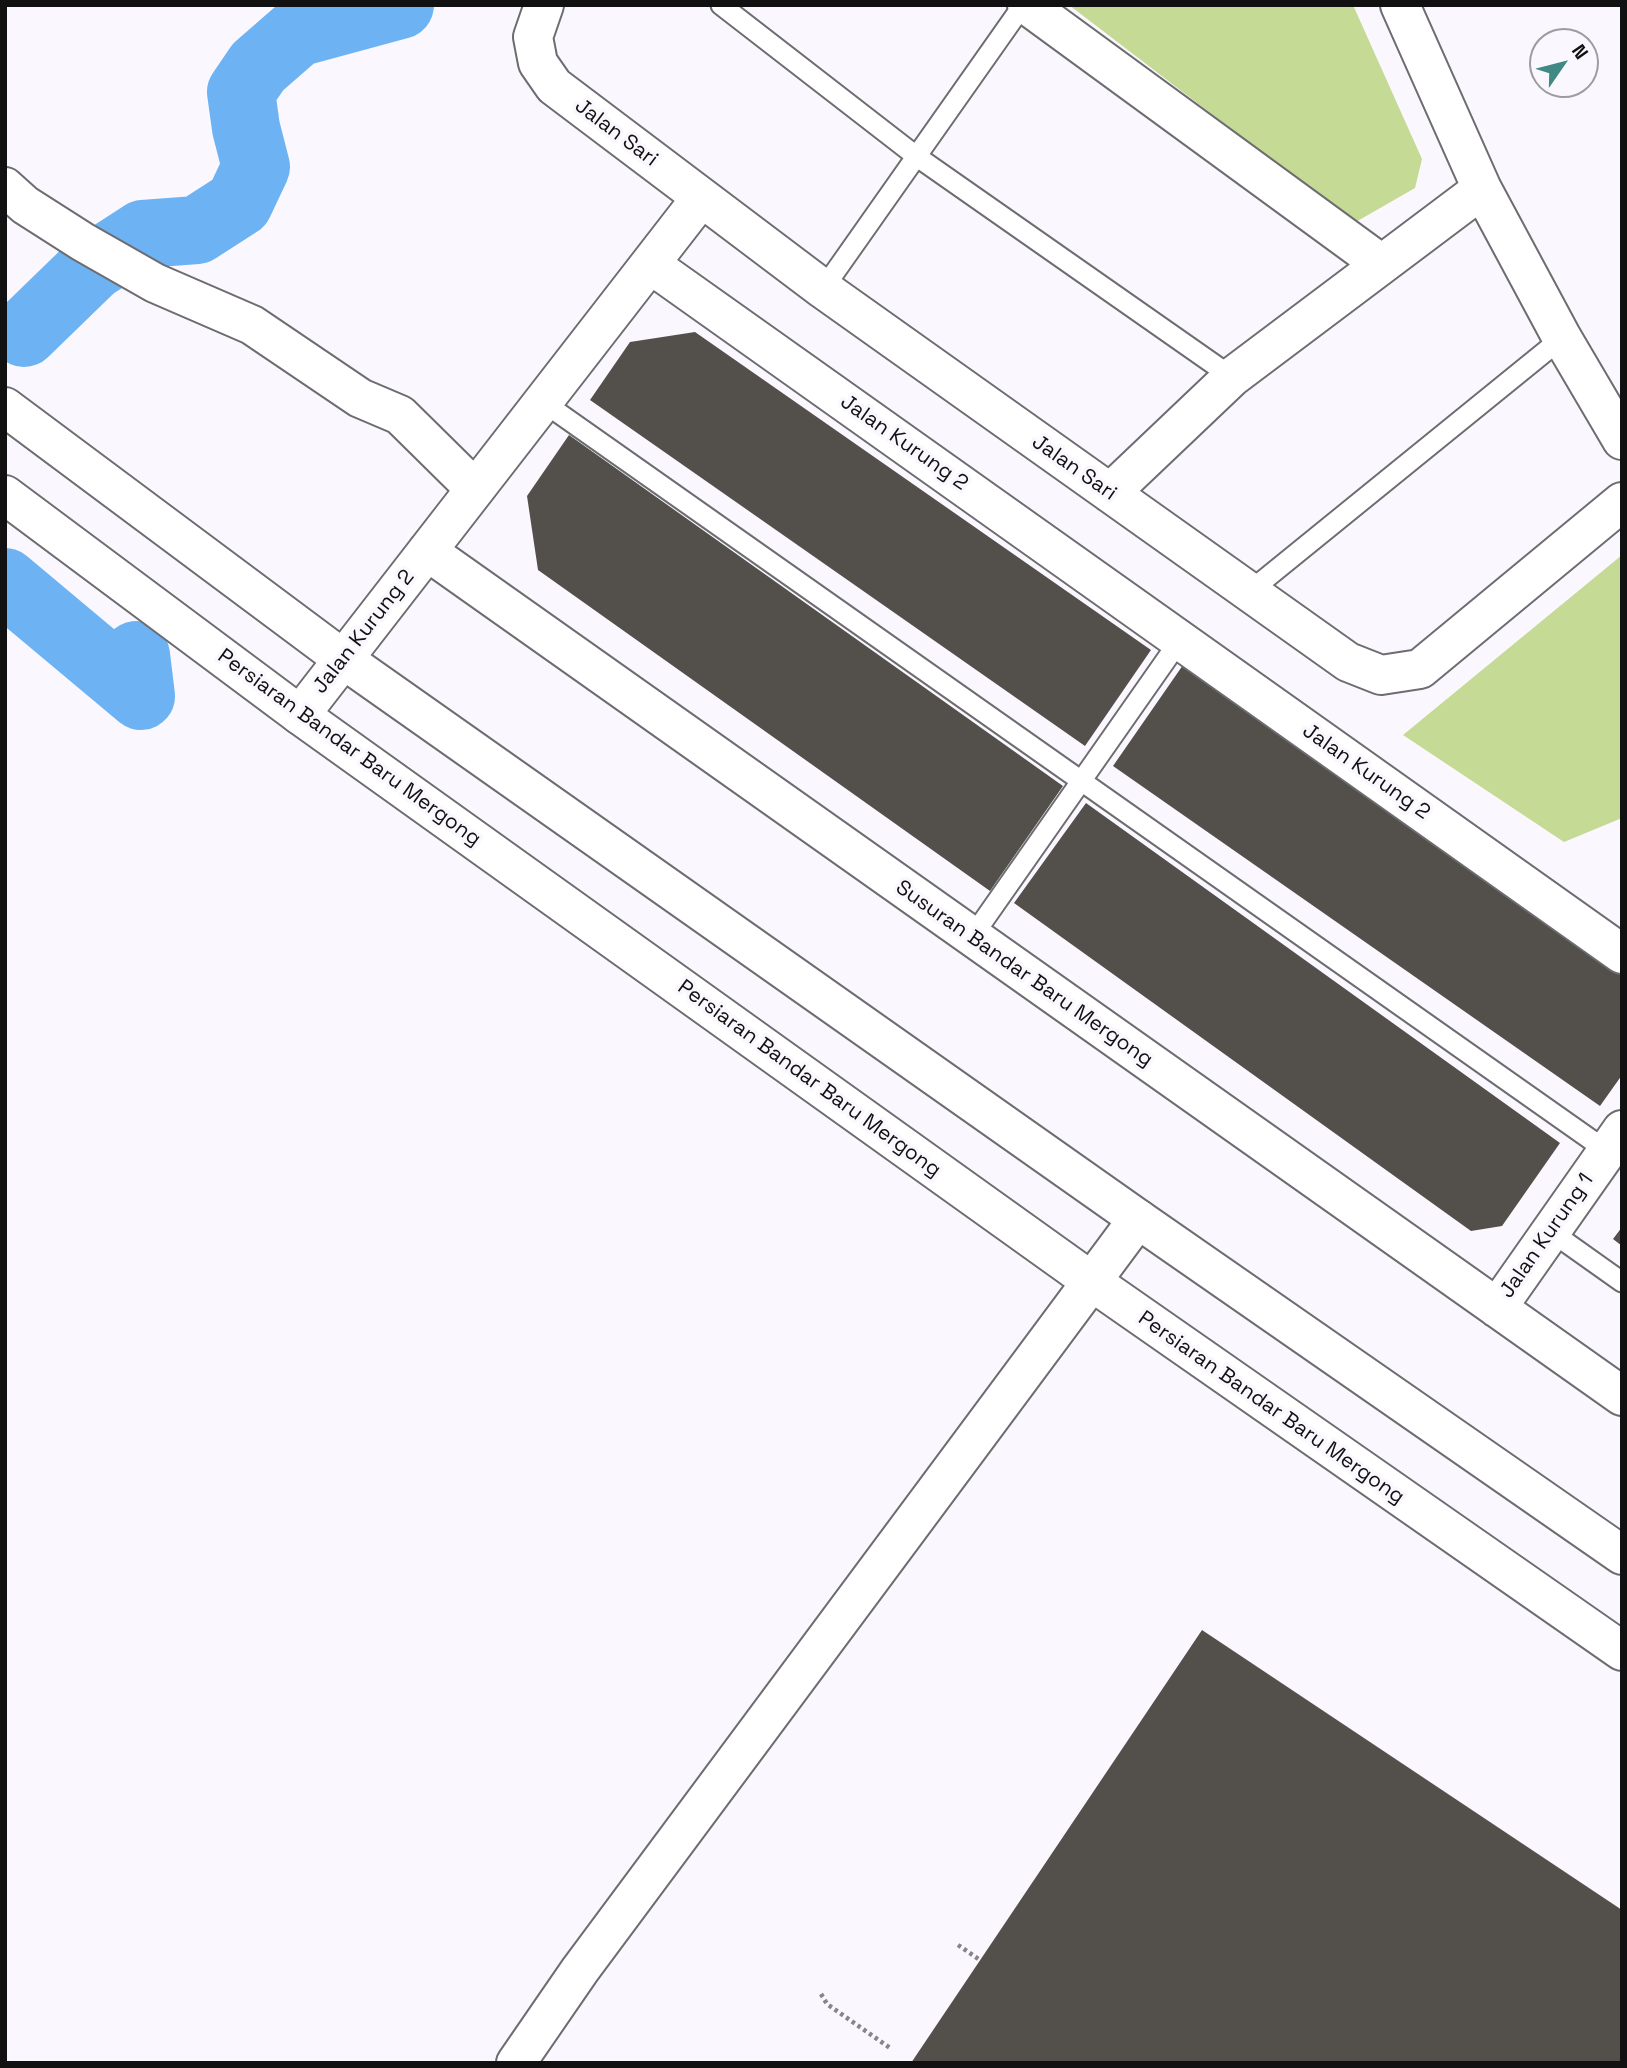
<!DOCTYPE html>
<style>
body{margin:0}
#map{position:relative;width:1627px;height:2068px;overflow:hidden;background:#faf8fe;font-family:"Space Grotesk",sans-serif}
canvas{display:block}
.frame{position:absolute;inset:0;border:7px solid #111112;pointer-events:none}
.north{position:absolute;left:1529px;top:28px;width:70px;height:70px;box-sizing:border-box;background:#faf8fe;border:2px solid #9d9ca0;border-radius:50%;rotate:55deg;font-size:19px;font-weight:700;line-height:28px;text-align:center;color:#111112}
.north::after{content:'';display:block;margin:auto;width:24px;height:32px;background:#418984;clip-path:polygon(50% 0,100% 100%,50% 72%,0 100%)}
</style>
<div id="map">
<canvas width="1627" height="2068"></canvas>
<div class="frame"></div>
<div class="north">N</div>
</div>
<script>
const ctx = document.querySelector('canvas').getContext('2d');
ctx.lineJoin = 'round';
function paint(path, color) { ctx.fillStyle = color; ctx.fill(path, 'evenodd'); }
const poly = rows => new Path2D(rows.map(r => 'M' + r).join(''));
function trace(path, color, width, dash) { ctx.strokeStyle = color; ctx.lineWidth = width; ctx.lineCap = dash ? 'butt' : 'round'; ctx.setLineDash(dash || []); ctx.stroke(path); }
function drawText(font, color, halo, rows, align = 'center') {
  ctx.font = font + ' "Space Grotesk",sans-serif'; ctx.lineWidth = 7; ctx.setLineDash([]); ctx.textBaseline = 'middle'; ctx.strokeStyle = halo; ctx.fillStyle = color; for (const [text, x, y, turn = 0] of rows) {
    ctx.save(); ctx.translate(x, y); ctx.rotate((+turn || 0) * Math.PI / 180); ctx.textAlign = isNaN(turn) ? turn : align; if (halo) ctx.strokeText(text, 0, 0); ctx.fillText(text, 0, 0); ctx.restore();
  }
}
const green = poly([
 [1069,5,1353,5,1422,159,1415,188,1354,223],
 [1622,555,1622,818,1564,842,1403,735]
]);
const river = poly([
 [24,333,92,267,143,234,197,230,239,203,256,167,246,128,241,92,258,67,297,33,400,5],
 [5,582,141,696,136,655]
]);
const building = poly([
 [695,332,1151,650,1085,746,590,400,630,342],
 [569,435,1063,786,990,891,538,570,527,496],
 [1183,665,1622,970,1622,1075,1600,1106,1113,766],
 [1086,803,1560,1143,1502,1226,1471,1231,1014,903],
 [1622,1227,1622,1246,1613,1239],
 [1202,1630,1622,1910,1622,2063,911,2063]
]);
const path = poly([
 [958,1945,980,1960],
 [821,1994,827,2004,890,2048]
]);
const service = poly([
 [721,5,916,156,1232,377],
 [823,289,1023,5],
 [543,402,1607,1151],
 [1249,592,1562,338],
 [972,937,1180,640],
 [1550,1231,1622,1282]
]);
const minor = poly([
 [544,5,533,37,538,63,554,86,823,289,1348,662,1381,675,1420,669,1622,502],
 [1027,5,1380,263],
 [1400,5,1482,189,1562,338,1622,440],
 [5,187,25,205,83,242,155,283,252,325,360,398,400,415,475,489],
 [650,264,1622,954],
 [1110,493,1232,377,1482,189],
 [427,551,1622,1396],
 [300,715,701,198],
 [1497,1308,1622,1130],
 [516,2063,580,1970,1138,1219]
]);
const tertiary = poly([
 [5,407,343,659,1138,1219,1622,1555],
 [5,495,300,715,1091,1281,1622,1651]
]);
const streetNames = [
 ["Jalan Sari",616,133,37],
 ["Jalan Kurung 2",904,443,35],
 ["Jalan Sari",1074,468,35],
 ["Jalan Kurung 2",364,632,-52],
 ["Persiaran Bandar Baru Mergong",349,748,36],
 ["Jalan Kurung 2",1366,772,35],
 ["Susuran Bandar Baru Mergong",1024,974,35],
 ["Persiaran Bandar Baru Mergong",809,1079,36],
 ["Jalan Kurung 1",1547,1236,-55],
 ["Persiaran Bandar Baru Mergong",1271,1408,35]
];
paint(green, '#c4da95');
trace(river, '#6db3f4', 68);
paint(building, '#53504c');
trace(service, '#6d6c70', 23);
trace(minor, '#6d6c70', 42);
trace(tertiary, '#6d6c70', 42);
trace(path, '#868589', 4.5, [3.5, 3.5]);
trace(service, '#fff', 19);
trace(minor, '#fff', 38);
trace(tertiary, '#fff', 38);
drawText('21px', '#111112', '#faf8fe', streetNames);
</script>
